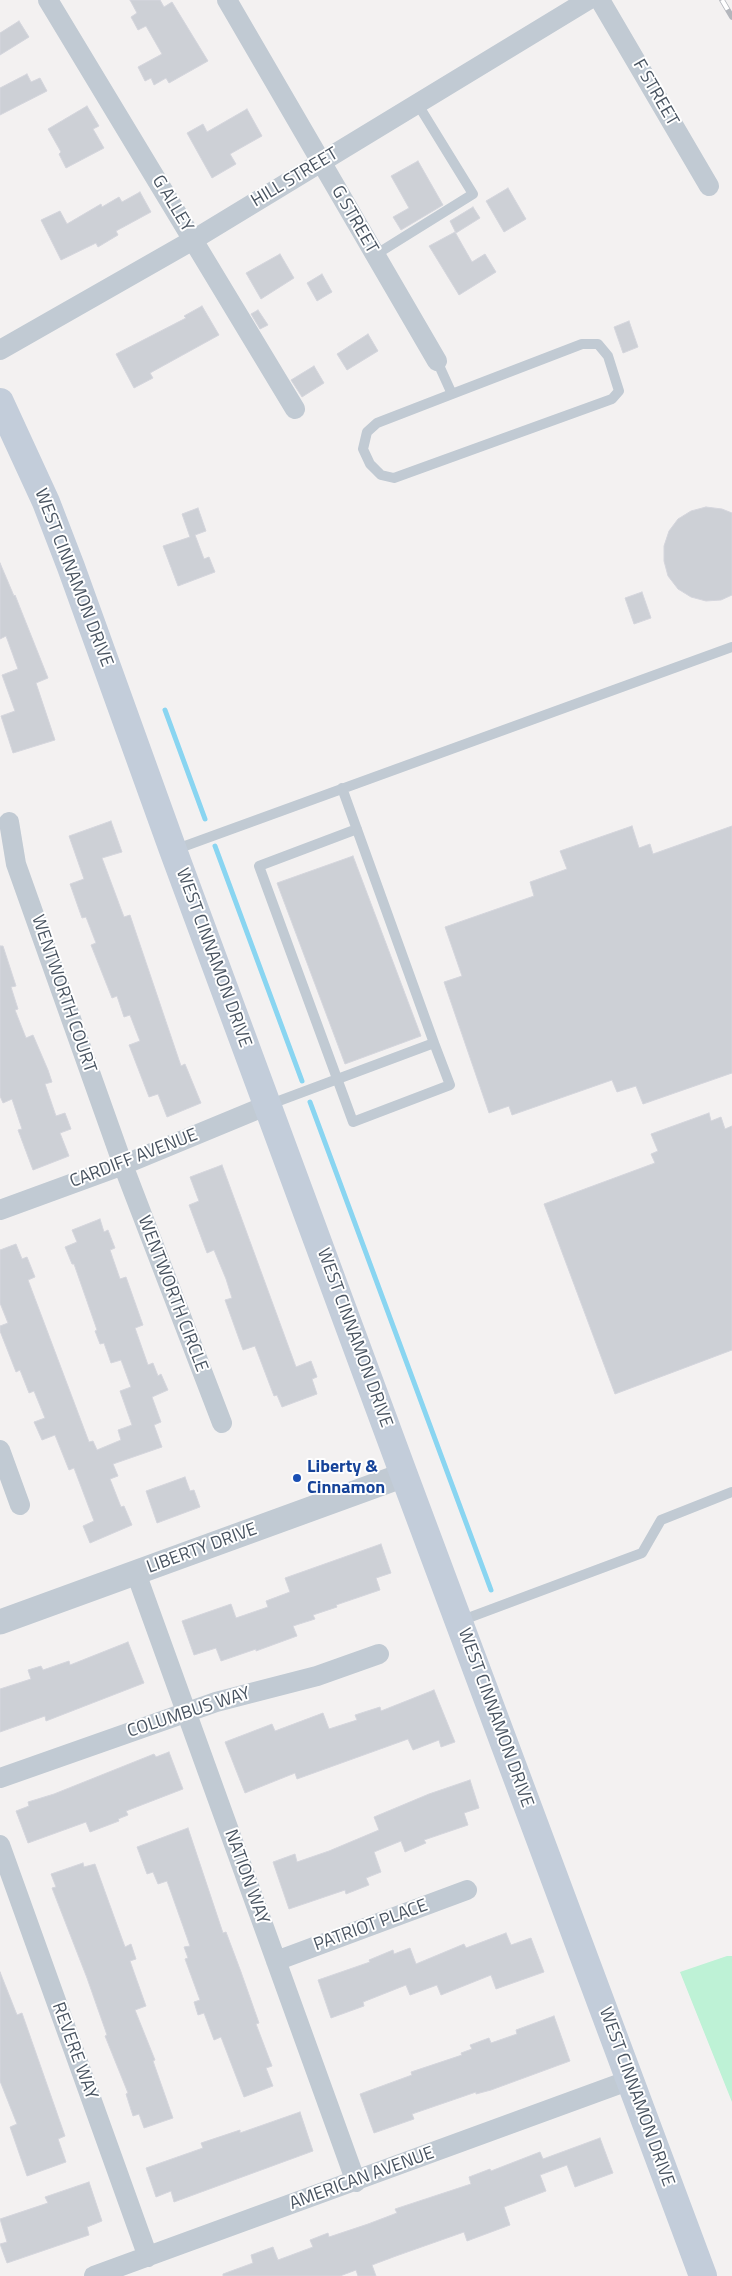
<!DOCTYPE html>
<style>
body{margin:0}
canvas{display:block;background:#f3f1f1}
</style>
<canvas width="732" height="2276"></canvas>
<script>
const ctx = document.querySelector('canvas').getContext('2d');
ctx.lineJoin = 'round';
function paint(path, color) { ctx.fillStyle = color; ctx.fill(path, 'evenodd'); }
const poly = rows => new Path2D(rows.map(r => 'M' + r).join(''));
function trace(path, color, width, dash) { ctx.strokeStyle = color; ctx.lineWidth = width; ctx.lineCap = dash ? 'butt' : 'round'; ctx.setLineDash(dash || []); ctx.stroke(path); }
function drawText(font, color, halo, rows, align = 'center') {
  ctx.font = font + ' "Titillium Web",sans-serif'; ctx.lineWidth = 4; ctx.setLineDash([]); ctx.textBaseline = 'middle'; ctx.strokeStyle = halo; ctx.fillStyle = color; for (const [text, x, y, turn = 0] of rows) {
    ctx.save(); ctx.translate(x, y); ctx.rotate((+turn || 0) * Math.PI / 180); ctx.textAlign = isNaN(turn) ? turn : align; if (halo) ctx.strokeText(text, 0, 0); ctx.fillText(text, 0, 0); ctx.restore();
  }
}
const green = poly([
 [727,1956,732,1956,732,2102,680,1972]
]);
const stream = poly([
 [165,710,205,819],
 [215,846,302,1081],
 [310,1102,491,1590]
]);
const building = poly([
 [130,0,160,0,164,7,172,2,208,61,169,83,166,78,154,85,151,78,145,81,138,67,162,54,146,26,138,30,131,17,137,13,130,0],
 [19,21,29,37,0,55,0,33,19,21],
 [27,74,31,82,40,78,47,91,0,115,0,88,27,74],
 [87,106,99,126,93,129,104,148,66,168,59,154,61,152,48,129,87,106],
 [247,109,262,136,230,154,236,164,212,178,187,133,203,124,207,132,247,109],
 [418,161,443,205,401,230,393,217,409,208,391,176,418,161],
 [508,188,526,219,504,232,486,201,508,188],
 [140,192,151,212,116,231,118,235,98,247,96,243,61,260,41,220,60,211,67,224,101,204,102,207,119,197,122,202,140,192],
 [473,207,480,218,456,233,450,221,473,207],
 [455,232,472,262,485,254,496,272,459,295,429,246,455,232],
 [280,254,294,278,261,299,246,273,280,254],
 [322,274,332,292,317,301,307,283,322,274],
 [202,306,219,335,150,373,153,378,134,388,116,354,186,318,184,316,202,306],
 [258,310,268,325,260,329,251,314,258,310],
 [629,321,638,347,623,353,614,327,629,321],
 [368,334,378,351,347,370,337,354,368,334],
 [314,366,324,383,302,397,291,380,314,366],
 [706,507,722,509,732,513,732,595,721,600,706,601,691,597,678,589,668,576,664,561,664,546,669,531,678,519,691,511,706,507],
 [198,508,206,531,195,535,204,559,209,557,215,572,178,586,163,546,190,537,182,514,198,508],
 [0,563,14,596,15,595,48,678,36,683,55,740,13,753,1,716,15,711,2,675,18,669,6,636,0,639,0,563],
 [642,592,651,618,634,624,625,598,642,592],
 [111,821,122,852,102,858,124,917,130,915,181,1066,185,1064,201,1103,167,1117,158,1094,149,1097,129,1045,140,1041,130,1015,124,1017,117,996,112,998,91,945,96,943,86,917,82,918,70,884,84,879,69,836,111,821],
 [632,826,639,848,650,844,653,854,732,826,732,1073,643,1104,636,1086,617,1092,612,1080,512,1115,509,1106,489,1113,444,982,462,976,445,927,534,896,530,882,567,869,560,851,632,826],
 [353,856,421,1036,345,1064,277,883,353,856],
 [0,946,3,946,16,986,11,987,18,1009,15,1010,26,1038,33,1035,48,1070,52,1082,45,1084,56,1116,65,1113,71,1129,60,1133,69,1156,33,1170,18,1130,22,1129,12,1099,3,1103,0,1096,0,946],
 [709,1113,711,1121,721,1117,725,1129,732,1126,732,1350,615,1394,544,1204,655,1163,651,1154,658,1151,651,1134,709,1113],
 [222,1165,296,1367,311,1361,317,1377,312,1379,317,1394,282,1407,277,1395,274,1396,255,1346,243,1350,225,1300,232,1298,226,1279,214,1250,207,1253,189,1205,199,1201,190,1177,222,1165],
 [100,1219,104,1232,108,1230,115,1248,110,1250,120,1279,126,1277,143,1325,135,1328,148,1365,153,1363,158,1376,161,1374,168,1390,152,1397,161,1422,154,1425,162,1447,113,1464,118,1476,110,1479,121,1507,124,1506,132,1525,90,1543,83,1526,94,1521,74,1468,69,1470,55,1435,42,1440,34,1422,45,1418,34,1391,29,1393,20,1370,16,1372,0,1331,0,1326,8,1323,0,1303,0,1250,16,1244,22,1259,27,1257,35,1277,28,1280,89,1442,93,1441,97,1450,121,1440,118,1430,132,1425,120,1391,131,1387,121,1360,111,1363,104,1343,100,1344,95,1331,97,1330,74,1264,72,1264,65,1247,77,1242,72,1230,100,1219],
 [185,1477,190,1491,194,1490,200,1507,157,1523,146,1491,185,1477],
 [381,1544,391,1573,376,1578,380,1590,336,1605,337,1607,313,1615,315,1619,293,1626,297,1636,256,1651,256,1649,221,1661,216,1648,194,1655,182,1621,231,1604,236,1618,268,1607,266,1601,290,1592,285,1578,381,1544],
 [128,1642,144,1683,46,1721,45,1716,0,1732,0,1689,31,1679,28,1670,41,1666,43,1670,69,1661,70,1665,128,1642],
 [434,1690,455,1742,441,1747,439,1740,413,1750,408,1739,297,1779,295,1773,245,1793,225,1742,272,1724,275,1731,323,1713,329,1729,357,1720,355,1715,380,1707,381,1711,434,1690],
 [169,1752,183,1789,126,1811,128,1815,118,1819,119,1821,90,1832,86,1822,28,1843,16,1811,29,1806,28,1802,54,1794,154,1754,156,1757,169,1752],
 [470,1780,479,1808,464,1813,468,1825,424,1840,426,1843,405,1852,401,1841,374,1852,381,1872,366,1878,369,1885,346,1894,345,1890,289,1909,273,1862,295,1854,297,1862,329,1851,379,1830,374,1817,429,1794,470,1780],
 [188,1828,223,1933,226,1932,241,1972,259,2023,256,2024,272,2066,266,2068,273,2086,244,2097,221,2037,214,2040,204,2013,198,2015,194,2002,200,2000,185,1959,188,1958,184,1947,190,1946,167,1881,158,1884,153,1872,147,1874,137,1847,188,1828],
 [83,1863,84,1867,95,1864,125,1947,131,1944,136,1959,130,1961,146,2006,135,2010,155,2060,153,2061,173,2118,144,2128,139,2114,133,2116,126,2094,128,2093,105,2036,107,2035,87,1978,52,1888,56,1887,51,1874,83,1863],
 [506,1933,511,1945,531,1938,544,1972,496,1989,491,1975,441,1995,437,1985,410,1995,406,1985,363,2002,364,2006,331,2018,318,1980,370,1962,369,1960,393,1950,394,1954,410,1948,416,1964,464,1944,466,1948,506,1933],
 [0,1972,17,2015,22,2013,65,2136,58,2139,66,2162,27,2176,10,2127,17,2124,0,2081,0,1972],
 [554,2016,570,2061,491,2090,476,2094,476,2092,412,2114,414,2119,374,2133,360,2094,412,2075,411,2072,462,2055,461,2053,472,2049,470,2045,489,2038,491,2043,517,2034,516,2030,554,2016],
 [300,2112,313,2151,174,2202,171,2191,156,2197,146,2168,203,2148,201,2143,240,2130,240,2133,300,2112],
 [600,2138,613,2173,575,2187,567,2165,540,2175,546,2191,504,2207,510,2225,467,2241,464,2232,396,2256,372,2265,376,2276,358,2276,356,2270,340,2276,223,2276,223,2274,253,2263,251,2255,273,2247,278,2260,313,2247,310,2240,328,2233,329,2237,368,2224,397,2213,395,2209,471,2184,469,2177,490,2169,491,2171,540,2152,543,2159,600,2138],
 [89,2182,102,2221,87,2227,89,2235,7,2263,0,2244,7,2242,0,2219,48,2203,45,2197,89,2182]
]);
const service = poly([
 [375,255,473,194,417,103],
 [437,361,452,394,582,344,598,344,608,356,619,391,612,399,394,478,381,475,370,464,363,449,367,432,377,423,452,394],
 [357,829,259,866,353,1122,450,1085,434,1043],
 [174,850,732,647],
 [268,1105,434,1043,342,788],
 [460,1621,642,1553,661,1520,732,1492]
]);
const minor = poly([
 [48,0,295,409],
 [227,0,437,361],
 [600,0,709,186],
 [0,350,193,240,588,0],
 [9,822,16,864,123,1165,222,1423],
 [0,1210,123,1165,268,1105],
 [0,1450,20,1505],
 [136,1573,356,2182],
 [0,1778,216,1702,317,1676,379,1654],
 [0,1845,148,2257],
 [276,1961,467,1890],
 [94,2276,630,2080]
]);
const tertiary = poly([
 [0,1622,404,1475]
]);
const secondary = poly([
 [0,402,46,502,71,567,173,850,404,1475,703,2276]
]);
const rail = poly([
 [722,0,732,17]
]);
const markers = [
 [297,1478,5,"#1a4fb4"]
];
const streetNames = [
 ["F STREET",655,93,60],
 ["HILL STREET",295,178,-31],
 ["G ALLEY",172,204,59],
 ["G STREET",354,220,60],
 ["WEST CINNAMON DRIVE",73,578,69],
 ["WEST CINNAMON DRIVE",213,958,70],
 ["WENTWORTH COURT",63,994,71],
 ["CARDIFF AVENUE",134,1159,-21],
 ["WENTWORTH CIRCLE",172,1294,69],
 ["WEST CINNAMON DRIVE",354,1338,70],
 ["LIBERTY DRIVE",202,1549,-20],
 ["COLUMBUS WAY",189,1713,-18],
 ["WEST CINNAMON DRIVE",495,1718,70],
 ["NATION WAY",246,1877,70],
 ["PATRIOT PLACE",371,1926,-20],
 ["REVERE WAY",74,2051,70],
 ["WEST CINNAMON DRIVE",636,2097,70],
 ["AMERICAN AVENUE",362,2179,-20]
];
const transitNames = [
 ["Liberty &",307,1468],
 ["Cinnamon",307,1489]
];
paint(green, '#bef2d6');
trace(stream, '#89d5f1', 5);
paint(building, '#cdd0d6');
trace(building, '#d5d6dd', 1);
trace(service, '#c1cad3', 10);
trace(minor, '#c1cad3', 20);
trace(tertiary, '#c1cad3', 25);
trace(secondary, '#c3cdda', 28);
trace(rail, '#b3b6bc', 5.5);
trace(rail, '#fff', 4, [11]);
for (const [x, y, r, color] of markers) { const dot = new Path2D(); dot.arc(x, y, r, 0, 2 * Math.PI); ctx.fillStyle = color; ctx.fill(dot); trace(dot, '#fff', 2); }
drawText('18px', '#485360', '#fff', streetNames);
drawText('bold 18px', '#164399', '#fff', transitNames, 'left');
</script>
